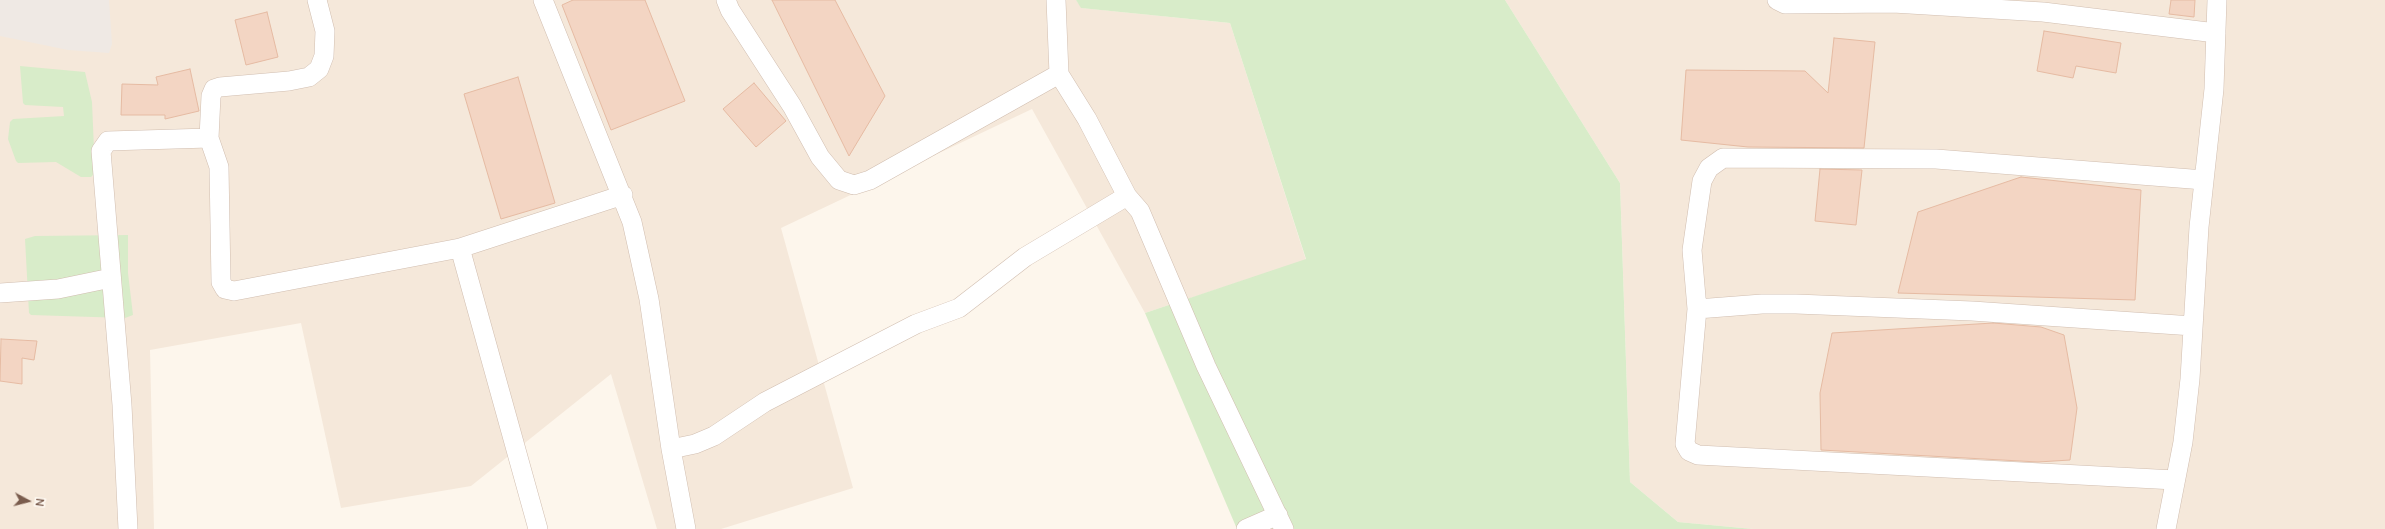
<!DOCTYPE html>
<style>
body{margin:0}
#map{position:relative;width:2385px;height:529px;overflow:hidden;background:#fdf6ec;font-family:Manrope,sans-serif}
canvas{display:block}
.north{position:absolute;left:8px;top:481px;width:40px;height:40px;-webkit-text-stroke:3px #fffaf3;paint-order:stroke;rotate:97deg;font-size:11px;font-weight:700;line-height:16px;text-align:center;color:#7a5c4d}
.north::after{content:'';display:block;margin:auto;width:14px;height:18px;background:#7a5c4d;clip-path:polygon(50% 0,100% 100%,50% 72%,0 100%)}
</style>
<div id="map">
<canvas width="2385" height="529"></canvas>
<div class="north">N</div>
</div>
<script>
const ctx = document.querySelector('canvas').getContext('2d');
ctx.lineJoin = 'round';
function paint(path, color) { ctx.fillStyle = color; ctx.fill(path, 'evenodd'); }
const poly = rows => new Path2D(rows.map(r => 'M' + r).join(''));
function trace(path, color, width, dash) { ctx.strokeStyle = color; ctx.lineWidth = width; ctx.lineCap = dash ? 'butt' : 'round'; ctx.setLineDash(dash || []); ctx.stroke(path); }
const residential = poly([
 [0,0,1076,0,1082,8,1230,23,1306,260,1145,313,1032,109,781,228,853,488,721,529,657,529,611,374,471,486,341,508,301,323,150,350,154,529,0,529],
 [1505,0,2385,0,2385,529,1753,529,1678,522,1630,482,1620,183]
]);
const industrial = poly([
 [0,0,109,0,112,44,109,53,68,50,0,36]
]);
const green = poly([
 [1076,0,1505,0,1620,183,1630,482,1678,522,1753,529,1237,529,1145,313,1306,259,1230,23,1081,8],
 [20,66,85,72,92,102,95,173,91,177,81,177,56,162,18,163,16,161,8,139,10,122,13,119,64,116,63,107,25,105,23,103],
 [128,235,128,273,133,315,125,318,31,315,29,313,25,239,35,236]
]);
const building = poly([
 [573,0,645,0,685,101,611,130,562,5,573,0],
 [772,0,835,0,885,96,849,156,772,0],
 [2171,0,2195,0,2194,17,2169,14,2171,0],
 [267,12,278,57,246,65,235,20,267,12],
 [2044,31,2121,43,2116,73,2076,66,2073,78,2037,71,2044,31],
 [1834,38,1875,42,1864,148,1748,147,1681,140,1686,70,1805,71,1828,93,1834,38],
 [190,69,199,111,165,119,165,115,121,115,122,84,158,85,156,77,190,69],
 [518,77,555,203,501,219,464,94,518,77],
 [754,83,786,121,756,147,723,109,754,83],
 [1820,169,1862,170,1856,225,1815,221,1820,169],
 [2021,177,2141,190,2135,300,1898,293,1918,212,2021,177],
 [1993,323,2041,327,2064,335,2077,408,2070,460,2038,462,1821,450,1820,393,1832,333,1993,323],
 [1,339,37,341,34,360,22,358,22,384,0,381,1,339]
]);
const street = poly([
 [317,0,325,31,324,56,319,69,309,77,289,81,220,87,214,89,211,96,209,138,219,167,221,282,225,289,234,291,460,248,623,195],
 [543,0,632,222,649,299,671,449,686,529],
 [726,0,730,10,792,106,820,157,839,180,854,185,870,180,1059,74],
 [1056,0,1059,74,1087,119,1127,196,1140,211,1206,366,1284,529],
 [1777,0,1785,4,1893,3,2043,12,2216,33],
 [460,248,538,529],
 [0,293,58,289,111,278],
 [1697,309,1762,304,1796,304,1972,311,2193,326],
 [671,449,695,444,714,436,765,402,916,324,959,308,1025,257,1127,196],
 [2175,480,1698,455,1689,451,1685,444,1697,309,1692,250,1702,181,1709,168,1723,158,1936,159,2204,180],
 [128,529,122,405,101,151,108,141,209,138],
 [1246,529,1278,515],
 [2166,529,2183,442,2190,379,2199,227,2214,89,2217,0]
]);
paint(residential, '#f5e8da');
paint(industrial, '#efe9e4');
paint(green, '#d8ecc9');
paint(building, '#f3d5c3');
trace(building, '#e6bba3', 1);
trace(street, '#d1beb0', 20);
trace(street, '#fff', 19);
</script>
